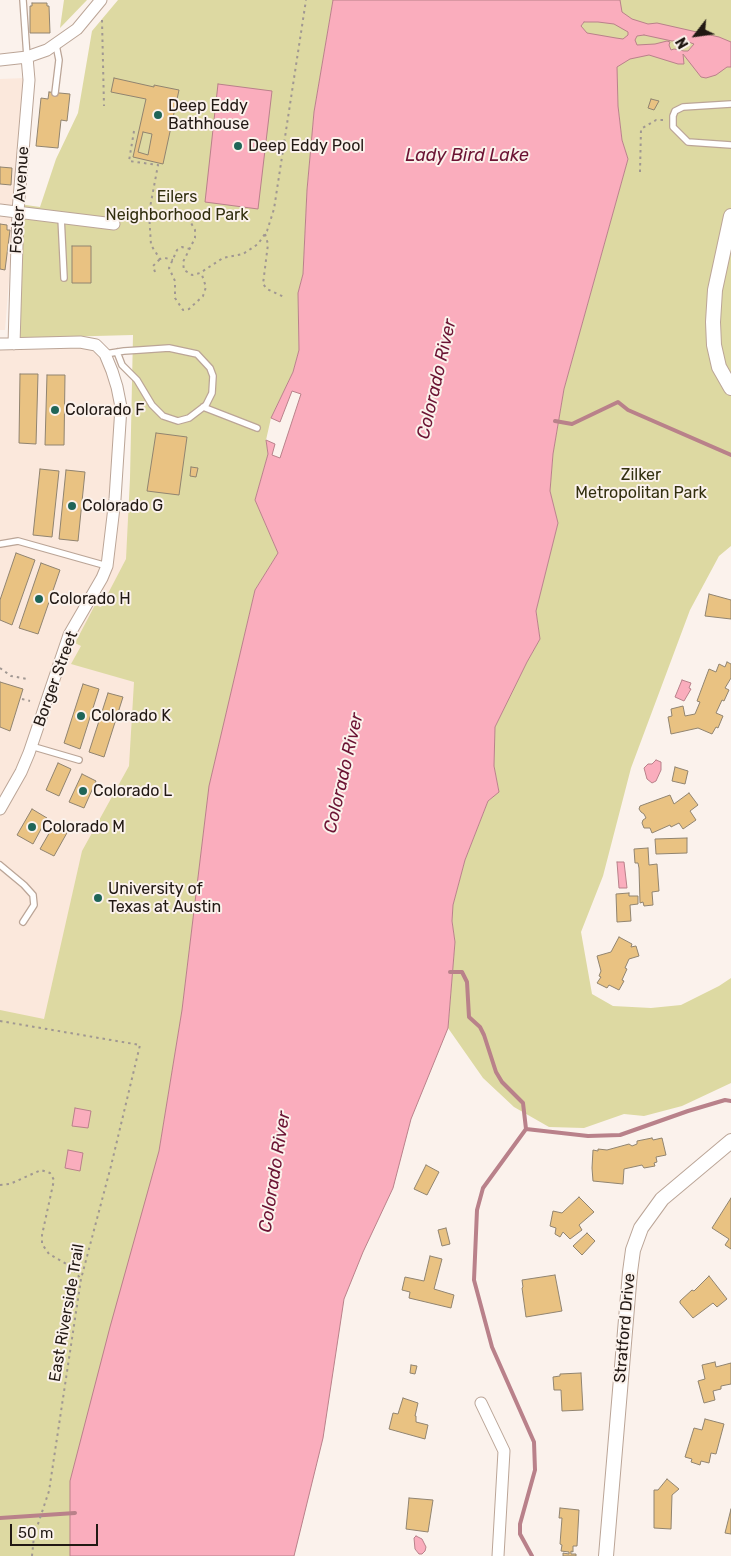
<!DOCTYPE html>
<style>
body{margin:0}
#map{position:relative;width:731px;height:1556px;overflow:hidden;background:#fbf2ec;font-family:Rubik,sans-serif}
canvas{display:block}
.north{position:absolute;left:671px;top:10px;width:50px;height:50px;-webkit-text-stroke:4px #fbf2ec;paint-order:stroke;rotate:240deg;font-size:14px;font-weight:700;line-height:20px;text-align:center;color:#221914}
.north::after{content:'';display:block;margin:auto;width:18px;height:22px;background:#221914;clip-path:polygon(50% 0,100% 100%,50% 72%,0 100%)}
.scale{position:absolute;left:10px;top:1524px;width:88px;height:22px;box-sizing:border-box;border:2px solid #221914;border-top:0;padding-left:6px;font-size:15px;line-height:18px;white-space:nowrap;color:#221914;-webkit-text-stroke:4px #fbf2ec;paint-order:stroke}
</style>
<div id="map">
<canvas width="731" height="1556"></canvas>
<div class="north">N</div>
<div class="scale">50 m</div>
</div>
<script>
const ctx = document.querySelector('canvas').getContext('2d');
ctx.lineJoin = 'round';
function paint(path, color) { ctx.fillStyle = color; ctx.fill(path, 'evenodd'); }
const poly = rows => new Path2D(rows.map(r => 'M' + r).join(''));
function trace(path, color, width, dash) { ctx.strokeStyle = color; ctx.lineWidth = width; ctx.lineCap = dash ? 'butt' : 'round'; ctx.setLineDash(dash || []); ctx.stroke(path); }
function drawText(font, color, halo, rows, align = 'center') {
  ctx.font = font + ' Rubik,sans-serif'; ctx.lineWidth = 4; ctx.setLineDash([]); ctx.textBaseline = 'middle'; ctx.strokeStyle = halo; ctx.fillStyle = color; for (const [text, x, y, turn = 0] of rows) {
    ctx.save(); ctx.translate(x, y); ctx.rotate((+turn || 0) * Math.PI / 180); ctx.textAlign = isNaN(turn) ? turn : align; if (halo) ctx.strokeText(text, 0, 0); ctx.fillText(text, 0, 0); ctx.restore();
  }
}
const built = poly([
 [25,78,5,330,0,330,0,79],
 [0,344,96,345,117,387,115,499,264,521,159,1151,70,1481,70,1556,0,1556]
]);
const green = poly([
 [64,0,87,0,60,28],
 [118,0,333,0,314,112,307,190,303,274,298,293,299,350,293,372,271,418,266,440,268,454,255,500,278,553,255,590,209,786,182,1010,159,1151,70,1481,70,1556,0,1556,0,1010,44,1019,82,851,129,766,134,682,71,664,81,646,75,643,95,605,101,607,126,559,130,478,133,335,19,338,19,204,40,207,56,159,78,113,92,31],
 [620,0,731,0,731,546,719,556,690,610,631,768,603,876,581,932,592,994,613,1006,651,1008,681,1005,719,986,731,978,731,1083,682,1106,644,1116,624,1114,584,1128,549,1127,514,1107,483,1078,448,1028,455,942,452,921,453,905,465,860,488,801,499,791,494,766,495,727,527,662,540,639,536,611,558,523,550,491,553,454,564,389,628,159,622,140,618,106,616,43,586,34,581,26,584,22,598,22]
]);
const water = poly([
 [333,0,620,0,622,12,632,19,648,24,657,23,719,37,731,42,731,67,727,67,716,75,706,78,701,77,683,54,684,64,678,64,649,55,630,59,617,67,618,106,622,140,628,159,564,389,553,454,550,491,558,523,536,611,540,639,527,662,495,727,494,766,499,792,488,801,465,860,453,905,452,921,455,942,448,1028,411,1119,393,1188,363,1252,344,1299,323,1438,294,1556,70,1556,70,1481,110,1327,159,1151,182,1010,209,786,255,590,278,553,255,500,268,454,266,440,275,444,272,455,280,458,301,394,292,391,280,422,271,418,293,372,299,350,298,293,303,274,307,190,314,112,333,0],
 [584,22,598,22,614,24,628,32,628,35,623,39,616,38,587,33,581,26,584,22],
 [644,35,672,41,683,40,694,44,688,51,684,51,674,49,671,50,669,45,670,42,667,41,655,44,637,45,635,40,637,36,644,35],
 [218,84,272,91,258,209,205,202,218,84],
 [682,680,691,683,689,688,691,689,684,701,675,697,682,680],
 [656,760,661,762,661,770,656,781,652,783,647,779,644,768,648,764,652,764,656,760],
 [617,862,624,862,627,888,619,888,617,862],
 [75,1108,91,1111,88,1128,72,1126,75,1108],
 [68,1150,83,1153,80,1171,65,1168,68,1150],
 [416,1536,422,1539,426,1547,425,1551,422,1554,419,1554,415,1549,414,1538,416,1536]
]);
const stream = poly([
 [555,421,572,424,618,402,628,410,731,455],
 [450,972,462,972,467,982,469,1017,480,1027,484,1035,496,1072,502,1082,523,1103,526,1129,483,1188,477,1210,474,1280,492,1347,534,1442,535,1470,520,1524,520,1534,532,1556],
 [526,1129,588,1136,620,1135,688,1111,725,1100,731,1101],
 [0,1518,75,1513]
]);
const building = poly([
 [32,3,47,3,47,6,49,6,50,33,30,33,30,6,32,6,32,3],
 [114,78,154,87,154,85,179,90,163,164,133,157,146,99,111,92,114,78],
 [143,132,152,134,148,155,138,152,143,132],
 [49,92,70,94,67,121,61,120,58,148,36,146,41,98,48,99,49,92],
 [651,99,659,101,654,110,648,108,651,99],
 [0,167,12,168,11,185,0,184,0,167],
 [0,224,7,225,7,230,10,230,5,270,0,269,0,224],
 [72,246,91,246,91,283,72,283,72,246],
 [20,374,38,374,36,444,19,443,20,374],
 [47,375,65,375,64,445,45,445,47,375],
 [156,433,187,437,179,495,147,491,156,433],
 [191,467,198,468,196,477,190,476,191,467],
 [40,469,59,471,52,537,33,535,40,469],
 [66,470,85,472,78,541,59,539,66,470],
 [16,553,35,560,12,625,0,620,0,600,16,553],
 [41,563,60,570,38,634,19,628,41,563],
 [709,594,731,600,731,619,705,616,709,594],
 [727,662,731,664,731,678,725,688,729,690,724,701,722,700,716,713,723,716,718,728,716,727,712,734,698,728,671,734,668,717,672,716,671,709,683,706,685,716,695,714,700,702,697,701,709,669,716,672,719,664,725,667,727,662],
 [0,682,23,689,10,731,0,727,0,682],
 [83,684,99,689,80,749,64,743,83,684],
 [108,693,123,697,104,757,89,752,108,693],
 [58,763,71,769,59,796,46,790,58,763],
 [675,767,688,771,685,784,672,781,675,767],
 [82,774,96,781,84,808,69,802,82,774],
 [689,793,698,805,690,811,696,820,683,829,679,823,671,827,670,825,652,833,650,828,644,828,642,823,643,820,646,818,644,814,641,812,639,809,640,806,670,795,674,804,689,793],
 [32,809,47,818,33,844,17,835,32,809],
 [55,823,68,831,54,856,40,849,55,823],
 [687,838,687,853,656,854,655,839,687,838],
 [648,848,649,865,657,864,659,891,652,892,653,905,644,906,643,902,640,903,639,868,638,863,635,863,634,849,648,848],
 [629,893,629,896,638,896,638,904,630,905,631,921,617,922,616,894,629,893],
 [619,937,632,944,631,947,636,946,639,956,629,959,625,968,627,969,622,980,624,981,619,990,609,985,607,988,597,983,601,977,599,976,601,971,597,956,611,952,619,937],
 [652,1138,653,1140,662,1138,666,1155,656,1157,657,1162,654,1163,655,1166,644,1168,642,1165,624,1169,623,1184,593,1181,592,1168,593,1150,598,1151,598,1149,607,1150,629,1144,632,1146,637,1144,637,1141,652,1138],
 [426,1165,439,1172,427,1195,414,1189,426,1165],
 [579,1197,594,1212,579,1225,582,1230,570,1239,563,1232,560,1237,555,1234,556,1228,550,1226,553,1211,562,1213,579,1197],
 [731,1198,731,1249,725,1245,729,1239,712,1228,731,1198],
 [446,1228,450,1244,442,1246,438,1230,446,1228],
 [587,1233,595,1241,582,1255,573,1246,587,1233],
 [430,1256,442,1259,434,1289,454,1295,451,1308,409,1298,410,1292,402,1290,405,1277,424,1281,430,1256],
 [555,1275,562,1311,526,1317,522,1288,523,1287,522,1280,555,1275],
 [709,1276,727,1299,717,1307,713,1303,693,1318,680,1303,680,1301,692,1290,694,1291,709,1276],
 [715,1362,716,1367,731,1363,731,1384,721,1386,721,1389,713,1391,715,1400,704,1403,698,1381,705,1379,702,1365,715,1362],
 [411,1365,417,1366,415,1374,410,1373,411,1365],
 [581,1373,583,1410,562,1411,561,1390,554,1390,553,1377,560,1376,560,1374,581,1373],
 [403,1398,418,1403,415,1416,416,1416,416,1422,428,1425,425,1439,389,1429,393,1413,398,1414,403,1398],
 [705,1419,724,1424,716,1454,711,1453,709,1463,701,1461,700,1465,691,1462,692,1459,685,1457,694,1428,702,1430,705,1419],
 [667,1479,679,1489,672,1495,671,1529,654,1528,654,1490,658,1490,667,1479],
 [409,1498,433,1500,428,1532,406,1529,409,1498],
 [560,1508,579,1510,577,1546,573,1546,573,1552,571,1551,571,1554,576,1554,576,1556,563,1556,563,1553,569,1554,569,1552,561,1551,562,1545,560,1544,562,1518,559,1518,560,1508],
 [731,1509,731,1534,725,1533,731,1509]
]);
const path = poly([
 [102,20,104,106],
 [134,131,129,161,158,165,149,213,151,245,160,259,165,258,173,260],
 [640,172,641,129,656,120,664,120],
 [123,217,147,212,170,214,182,217,191,223,195,230,195,238,183,262,184,270,192,275,200,273,223,258,243,254,258,244,267,231,274,209,306,0],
 [265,234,268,244,263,284,267,289,284,297],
 [190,249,182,247,177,250,169,268,175,281,175,298,183,310,189,309,203,296,206,287,201,272],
 [155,272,153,266,160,259],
 [0,668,11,676,27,679],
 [22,699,30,701],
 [0,1021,140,1045,111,1166,81,1279,49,1491,34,1536,32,1556],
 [0,1185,10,1184,41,1170,50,1173,54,1180,42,1235,42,1244,49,1254,70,1266,81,1279]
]);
const service = poly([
 [23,0,27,57],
 [55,93,59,60,56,45],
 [731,104,683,107,675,111,673,116,673,127,688,142,731,145],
 [61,217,64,278],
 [105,354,124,351,140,350,169,348,197,354,210,368,213,376,212,393,206,405,189,418,178,421,163,416,152,405,137,380,122,365,117,352],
 [203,407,257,428],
 [0,544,18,541,107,566],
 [31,746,79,760],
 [0,865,24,885,33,895,34,905,23,922]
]);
const minor = poly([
 [0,60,27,57,47,50,77,29,101,0],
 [0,210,114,224],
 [0,344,80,342,96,345,105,354,112,371,117,387,121,407,115,499,107,566,102,578,69,635,29,753,21,772,0,809],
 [14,344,18,211,29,80,27,57],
 [481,1403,504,1451,498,1556]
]);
const tertiary = poly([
 [731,216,715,290,713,322,714,345,719,367,731,388],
 [606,1556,630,1272,633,1250,641,1228,662,1199,731,1141]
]);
const markers = [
 [158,115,5,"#1f6558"],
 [238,146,5,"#1f6558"],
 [55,410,5,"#1f6558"],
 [72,506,5,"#1f6558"],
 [39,599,5,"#1f6558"],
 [81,716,5,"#1f6558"],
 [83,791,5,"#1f6558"],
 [32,827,5,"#1f6558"],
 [98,898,5,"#1f6558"]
];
const poiNames = [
 ["Deep Eddy",168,106],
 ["Bathhouse",168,124],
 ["Deep Eddy Pool",248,146],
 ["Colorado F",65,410],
 ["Colorado G",82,506],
 ["Colorado H",49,599],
 ["Colorado K",91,716],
 ["Colorado L",93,791],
 ["Colorado M",42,827],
 ["University of",108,889],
 ["Texas at Austin",108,907]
];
const parkNames = [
 ["Eilers",177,197],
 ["Neighborhood Park",177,215],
 ["Zilker",641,475],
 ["Metropolitan Park",641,493]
];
const streetNames = [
 ["Foster Avenue",20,200,-86],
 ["Borger Street",56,679,-70],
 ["East Riverside Trail",67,1313,-80],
 ["Stratford Drive",625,1328,-85]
];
const waterNames = [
 ["Lady Bird Lake",467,156],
 ["Colorado River",437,379,-77],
 ["Colorado River",344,773,-77],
 ["Colorado River",275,1172,-81]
];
paint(built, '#fbe8dc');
paint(green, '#ddd9a2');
paint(water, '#faadbd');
trace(water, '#b9818a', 1);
trace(stream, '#b9818a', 4);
paint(building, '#e9c282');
trace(building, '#918470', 1);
trace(service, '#bba597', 8);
trace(minor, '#bba597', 13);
trace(tertiary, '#bba597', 16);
trace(path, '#a09792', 2, [2.5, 4]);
trace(service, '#fff', 5.5);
trace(minor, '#fff', 11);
trace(tertiary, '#fff', 14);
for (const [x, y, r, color] of markers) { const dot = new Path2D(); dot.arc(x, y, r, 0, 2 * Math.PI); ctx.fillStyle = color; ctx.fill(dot); trace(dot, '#fbf2ec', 2); }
drawText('16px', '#221914', '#fbf2ec', poiNames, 'left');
drawText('16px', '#322f0f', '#fbf2ec', parkNames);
drawText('16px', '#221914', '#fbf2ec', streetNames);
drawText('italic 18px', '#6b1333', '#fbf2ec', waterNames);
</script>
